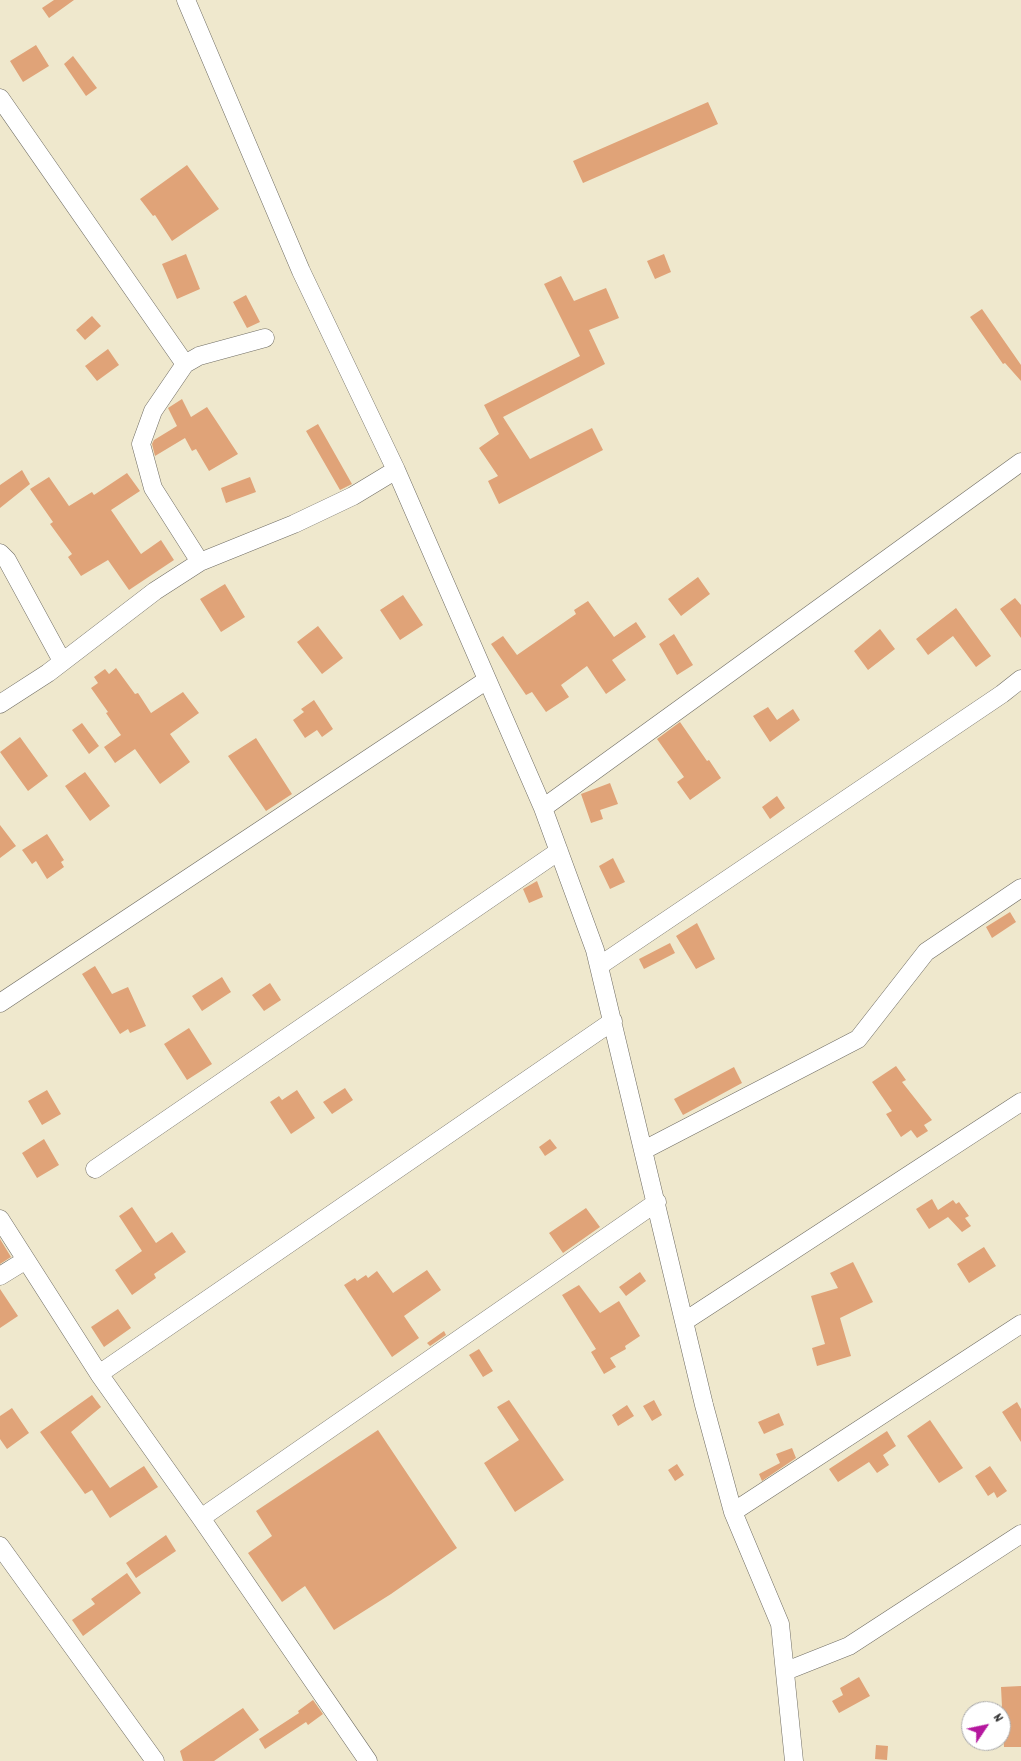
<!DOCTYPE html>
<style>
body{margin:0}
#map{position:relative;width:1021px;height:1761px;overflow:hidden;background:#efe8cd;font-family:Dekko,sans-serif}
canvas{display:block}
.north{position:absolute;left:961px;top:1701px;width:50px;height:50px;box-sizing:border-box;background:#fff;border:1px solid #aaa;border-radius:50%;rotate:56deg;font-size:14px;font-weight:700;line-height:20px;text-align:center;color:#2b2b2b}
.north::after{content:'';display:block;margin:auto;width:18px;height:22px;background:#b5179e;clip-path:polygon(50% 0,100% 100%,50% 72%,0 100%)}
</style>
<div id="map">
<canvas width="1021" height="1761"></canvas>
<div class="north">N</div>
</div>
<script>
const ctx = document.querySelector('canvas').getContext('2d');
ctx.lineJoin = 'round';
function paint(path, color) { ctx.fillStyle = color; ctx.fill(path, 'evenodd'); }
const poly = rows => new Path2D(rows.map(r => 'M' + r).join(''));
function trace(path, color, width, dash) { ctx.strokeStyle = color; ctx.lineWidth = width; ctx.lineCap = dash ? 'butt' : 'round'; ctx.setLineDash(dash || []); ctx.stroke(path); }
const building = poly([
 [54,0,74,0,49,18,42,8],
 [36,45,49,66,23,82,10,61],
 [73,56,97,88,86,96,64,64],
 [708,102,718,124,583,183,573,161],
 [187,165,219,209,172,241,155,215,153,216,140,199],
 [186,254,200,289,177,299,162,264],
 [664,254,671,272,655,279,647,261],
 [561,276,574,301,606,288,619,318,589,330,605,364,503,417,530,459,592,428,603,450,499,504,488,481,498,476,479,448,499,434,484,405,580,356,544,284],
 [246,295,260,322,247,328,233,302],
 [982,309,1021,365,1021,381,1005,363,1003,364,970,317],
 [92,316,101,326,85,340,76,330],
 [108,349,119,365,97,381,85,366],
 [182,399,191,417,207,407,238,454,209,471,196,449,192,451,185,438,155,456,152,444,154,440,177,426,168,408],
 [318,424,352,484,340,490,306,431],
 [22,470,30,484,0,508,0,485],
 [127,473,140,491,111,510,141,554,161,540,174,560,129,590,108,560,81,576,68,557,72,554,50,524,53,522,30,489,49,477,69,506,92,492,94,495],
 [250,477,256,492,226,503,221,488],
 [698,577,710,594,681,616,668,599],
 [225,584,245,617,221,632,200,599],
 [403,595,423,625,400,640,380,610],
 [1015,598,1021,605,1021,638,1000,609],
 [588,601,614,637,636,622,646,637,612,660,626,680,606,694,587,666,561,685,569,697,546,712,532,692,526,695,491,644,503,636,517,655,576,614,574,610],
 [956,608,991,656,976,667,953,636,928,655,916,639],
 [318,626,343,658,322,674,297,642],
 [880,629,895,649,868,670,854,651],
 [674,634,693,665,677,675,659,644],
 [116,668,135,694,138,693,151,713,183,692,199,713,170,734,190,762,160,784,135,749,115,763,104,747,121,735,106,713,108,712,91,688,98,683,94,677,105,669,109,674],
 [314,700,333,729,322,737,317,730,305,738,293,720,304,712,301,709],
 [768,707,777,720,793,709,800,720,770,742,753,716],
 [680,722,707,761,709,760,721,778,690,800,677,782,684,777,657,739],
 [82,723,99,746,89,754,72,730],
 [20,737,48,776,28,791,0,752],
 [256,738,292,794,266,811,228,756],
 [85,772,110,806,90,821,65,786],
 [610,783,618,804,600,810,603,819,591,823,581,794],
 [777,796,785,808,770,819,762,807],
 [0,825,16,846,0,858],
 [47,834,64,860,61,862,64,867,47,879,36,861,32,864,22,850],
 [613,858,625,882,610,889,599,866],
 [537,881,543,897,529,903,523,889],
 [1010,912,1016,922,992,938,986,927],
 [697,923,715,959,696,969,676,936],
 [670,943,675,953,644,969,639,959],
 [95,966,112,994,128,987,146,1026,130,1033,128,1029,120,1034,82,974],
 [222,977,231,992,202,1011,192,996],
 [270,983,281,1000,264,1011,252,995],
 [189,1028,212,1064,187,1080,164,1044],
 [896,1066,906,1080,902,1082,932,1120,924,1125,928,1131,917,1138,911,1130,901,1137,886,1114,892,1111,872,1082],
 [734,1067,742,1083,683,1115,674,1099],
 [345,1088,353,1100,332,1114,323,1102],
 [47,1090,61,1114,42,1125,28,1101],
 [297,1090,315,1118,291,1134,270,1102,279,1096,282,1100],
 [44,1139,59,1165,37,1178,22,1153],
 [550,1139,557,1148,545,1156,539,1147],
 [932,1199,938,1210,953,1200,956,1204,959,1202,969,1216,965,1218,971,1226,962,1232,948,1217,929,1229,916,1209],
 [132,1207,156,1243,172,1232,186,1252,154,1274,156,1278,132,1295,115,1270,142,1251,119,1216],
 [586,1208,600,1227,563,1253,549,1233],
 [0,1239,11,1257,0,1264],
 [984,1247,996,1266,969,1283,957,1264],
 [853,1262,873,1302,840,1318,851,1356,817,1366,812,1348,825,1344,811,1296,838,1288,830,1273],
 [427,1270,441,1290,404,1316,419,1338,392,1357,344,1285,355,1278,357,1281,366,1275,368,1278,377,1271,393,1293],
 [640,1272,646,1281,626,1296,619,1287],
 [579,1285,600,1313,619,1301,640,1336,625,1346,626,1349,610,1358,616,1367,604,1374,591,1352,596,1349,562,1295],
 [0,1289,18,1316,0,1328],
 [118,1309,131,1328,104,1347,91,1327],
 [444,1331,446,1335,430,1346,427,1343],
 [479,1349,493,1371,483,1377,469,1355],
 [92,1395,101,1407,71,1432,110,1488,144,1466,158,1487,110,1518,92,1490,85,1494,40,1432],
 [509,1400,564,1480,515,1512,484,1463,519,1440,497,1407],
 [654,1400,662,1415,652,1421,643,1406],
 [1017,1402,1021,1409,1021,1442,1002,1412],
 [627,1405,634,1416,618,1426,612,1415],
 [12,1408,29,1433,7,1449,0,1439,0,1416],
 [779,1413,784,1425,764,1434,758,1422],
 [930,1420,963,1468,939,1483,907,1436],
 [378,1430,457,1548,391,1594,334,1630,305,1586,282,1602,248,1553,272,1536,256,1511],
 [887,1431,896,1446,883,1455,889,1465,877,1473,869,1462,838,1482,829,1469],
 [792,1448,796,1458,762,1481,759,1474,780,1463,776,1454],
 [677,1464,684,1475,675,1481,668,1470],
 [990,1466,1007,1491,997,1498,994,1492,988,1496,975,1476],
 [166,1535,176,1551,136,1578,126,1563],
 [127,1573,141,1593,83,1636,72,1620,95,1604,91,1599],
 [859,1677,870,1696,839,1713,832,1701,843,1695,840,1688],
 [1021,1686,1021,1747,1004,1747,1001,1687],
 [313,1700,323,1714,308,1725,306,1722,265,1749,259,1739,299,1713,298,1711],
 [243,1708,259,1730,214,1761,183,1761,180,1751],
 [876,1745,888,1746,887,1760,875,1759]
]);
const minor = poly([
 [186,0,301,271,396,470,543,808,595,950,704,1405,733,1512,780,1624,794,1761],
 [0,98,185,364,153,411,141,444,153,488,200,562],
 [185,364,199,356,265,338],
 [0,553,7,560,62,661],
 [0,704,48,673,155,591,200,562,294,524,353,496,396,470],
 [543,808,1021,462],
 [599,966,1002,694,1021,679],
 [0,1003,487,680],
 [644,1150,858,1039,926,952,1021,888],
 [95,1169,559,851],
 [0,1219,99,1374,201,1518,368,1761],
 [0,1276,26,1260],
 [685,1321,1021,1102],
 [99,1374,613,1021],
 [733,1512,1021,1324],
 [201,1518,657,1202],
 [0,1546,155,1761],
 [786,1671,849,1646,1021,1534]
]);
paint(building, '#e0a378');
trace(minor, '#706d64', 19);
trace(minor, '#fff', 18);
</script>
